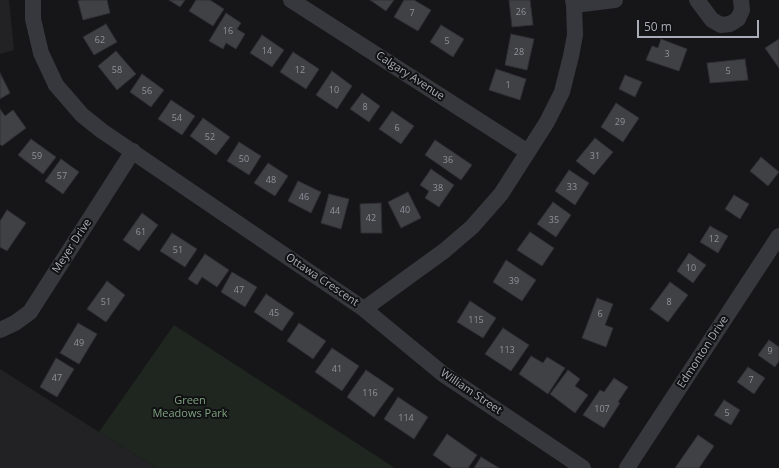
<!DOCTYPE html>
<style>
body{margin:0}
#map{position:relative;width:779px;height:468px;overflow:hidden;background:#161618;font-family:"Open Sans",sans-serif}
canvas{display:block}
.scale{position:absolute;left:637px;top:20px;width:122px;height:18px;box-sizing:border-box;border:2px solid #a8adb8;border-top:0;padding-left:5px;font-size:12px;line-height:14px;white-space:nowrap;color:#a8adb8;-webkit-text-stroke:3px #111113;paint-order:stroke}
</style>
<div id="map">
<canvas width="779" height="468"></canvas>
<div class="scale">50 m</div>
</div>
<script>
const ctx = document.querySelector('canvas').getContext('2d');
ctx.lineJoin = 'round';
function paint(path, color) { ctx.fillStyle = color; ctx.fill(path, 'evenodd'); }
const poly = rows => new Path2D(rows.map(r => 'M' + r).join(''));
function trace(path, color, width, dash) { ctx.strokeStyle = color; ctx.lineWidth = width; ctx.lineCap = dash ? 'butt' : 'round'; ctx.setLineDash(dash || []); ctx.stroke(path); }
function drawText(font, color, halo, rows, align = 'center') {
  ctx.font = font + ' "Open Sans",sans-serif'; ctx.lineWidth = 4; ctx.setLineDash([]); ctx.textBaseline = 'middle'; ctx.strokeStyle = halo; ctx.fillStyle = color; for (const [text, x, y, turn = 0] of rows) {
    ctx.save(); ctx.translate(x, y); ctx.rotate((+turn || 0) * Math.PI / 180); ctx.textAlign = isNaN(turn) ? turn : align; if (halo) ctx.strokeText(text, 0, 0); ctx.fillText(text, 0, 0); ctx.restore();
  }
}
const built = poly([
 [0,0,9,0,14,50,0,54],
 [0,369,99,432,157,468,0,468]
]);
const green = poly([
 [174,325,395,468,157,468,99,432]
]);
const building = poly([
 [81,0,107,0,110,13,83,20,78,1,81,0],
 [169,0,185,0,180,7,169,0],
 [196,0,210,0,224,9,213,26,189,11,196,0],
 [370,0,394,0,386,11,370,0],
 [404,0,414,0,431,10,418,31,394,17,404,0],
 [509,0,530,0,533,25,512,27,509,0],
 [226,13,241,23,237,29,245,34,236,49,226,43,223,49,209,41,226,13],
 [106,24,117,42,94,55,83,37,106,24],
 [441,25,464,39,453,57,430,42,441,25],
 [511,34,534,39,527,70,505,65,511,34],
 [262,35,284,50,272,67,250,53,262,35],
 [661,39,687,49,679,71,646,60,652,46,658,48,661,39],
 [779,39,779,68,765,48,779,39],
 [116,51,136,74,117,90,98,66,116,51],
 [293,52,319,69,306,89,280,72,293,52],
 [745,59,748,80,710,83,707,63,745,59],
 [496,69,526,79,520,100,489,90,496,69],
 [332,71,352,86,337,109,316,95,332,71],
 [0,73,10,93,0,99,0,73],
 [142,74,164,90,151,107,130,92,142,74],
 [625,75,642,82,635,97,619,89,625,75],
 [362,93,380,106,369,122,350,109,362,93],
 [171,100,195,116,182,135,158,119,171,100],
 [616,103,639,118,623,142,601,127,616,103],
 [0,109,5,116,13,110,26,128,2,146,0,144,0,109],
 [392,111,414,126,401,144,379,129,392,111],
 [203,118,230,137,216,155,190,136,203,118],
 [595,138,613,152,594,175,576,161,595,138],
 [31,139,56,157,43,174,18,155,31,139],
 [435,140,472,165,461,180,425,155,435,140],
 [239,142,261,156,249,175,227,161,239,142],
 [761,157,779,172,768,186,750,171,761,157],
 [61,159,79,172,63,194,45,181,61,159],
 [268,163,288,176,275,196,254,183,268,163],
 [431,169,454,185,439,207,425,198,429,191,420,185,431,169],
 [569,170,589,183,575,205,555,191,569,170],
 [298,181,321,192,311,213,288,201,298,181],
 [408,192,421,218,401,228,388,202,408,192],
 [329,194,349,199,341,229,321,223,329,194],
 [734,195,749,204,740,219,725,209,734,195],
 [553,202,571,215,556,237,537,224,553,202],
 [381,203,382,233,361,233,360,204,381,203],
 [7,210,26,223,7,251,0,247,0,221,7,210],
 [142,213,158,225,139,251,123,240,142,213],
 [710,226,728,236,718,253,700,242,710,226],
 [530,232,554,248,542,266,517,250,530,232],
 [172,233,197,249,185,267,160,251,172,233],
 [689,253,706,265,693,283,677,271,689,253],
 [205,254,229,270,217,287,202,277,197,285,188,279,205,254],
 [506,260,536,280,522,301,493,282,506,260],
 [232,272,257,287,245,307,221,292,232,272],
 [107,281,125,295,106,322,87,309,107,281],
 [670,282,688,295,668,322,650,309,670,282],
 [266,294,294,313,282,331,254,312,266,294],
 [597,298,613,304,605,325,613,328,606,347,582,338,597,298],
 [470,301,496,318,483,338,457,322,470,301],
 [78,323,97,334,79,364,60,353,78,323],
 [299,323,326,341,313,359,287,341,299,323],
 [503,328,529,345,511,371,485,354,503,328],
 [769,340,779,347,779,361,775,367,758,355,769,340],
 [332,348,359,366,342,391,315,372,332,348],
 [531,356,543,363,547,357,565,368,548,394,519,374,531,356],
 [56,358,74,369,57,397,40,387,56,358],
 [748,367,765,378,754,394,737,382,748,367],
 [366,370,394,389,374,417,347,397,366,370],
 [568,370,580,379,575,386,588,395,575,413,550,394,568,370],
 [614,378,628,387,618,402,620,403,604,428,583,415,600,390,604,392,614,378],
 [398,397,428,417,414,439,384,419,398,397],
 [724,400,740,410,731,425,714,415,724,400],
 [447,434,477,455,468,468,452,468,433,455,447,434],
 [698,435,714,446,699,468,675,468,698,435],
 [481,457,499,468,474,468,481,457]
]);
const street = poly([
 [33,0,33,19,41,53,56,85,82,115,102,131,364,309,443,374,583,468],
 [291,0,528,152],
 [697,0,712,20,721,25,730,24,738,19,742,10,741,0],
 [574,5,615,0],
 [364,309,444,251,472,227,501,194,547,122,562,92,571,56,575,35,574,5,573,0],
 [0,330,15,323,30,312,133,151],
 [627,468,779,236]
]);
const numberNames = [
 ["26",521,12],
 ["7",412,13],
 ["16",228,31],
 ["62",100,40],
 ["5",447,41],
 ["14",267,51],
 ["28",519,52],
 ["3",667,54],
 ["58",117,70],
 ["12",300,70],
 ["5",728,71],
 ["1",508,85],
 ["10",334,90],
 ["56",147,91],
 ["8",365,107],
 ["54",177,118],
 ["29",620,122],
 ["6",397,128],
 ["52",210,137],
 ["59",37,156],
 ["31",595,156],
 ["50",244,159],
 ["36",448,160],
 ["57",62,176],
 ["48",271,180],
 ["33",572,187],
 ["38",438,188],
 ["46",304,197],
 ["40",405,210],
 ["44",335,211],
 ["42",371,218],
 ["35",554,220],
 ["61",141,232],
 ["12",714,239],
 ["51",178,250],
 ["10",691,268],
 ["39",514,281],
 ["47",239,290],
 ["51",106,302],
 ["8",669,302],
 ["45",274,313],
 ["6",600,314],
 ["115",476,320],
 ["49",79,343],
 ["113",507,350],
 ["9",770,351],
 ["41",337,369],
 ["47",57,378],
 ["7",751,380],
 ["116",370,393],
 ["107",602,409],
 ["5",727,413],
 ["114",406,418]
];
const streetNames = [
 ["Calgary Avenue",410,76,33],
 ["Meyer Drive",72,246,-57],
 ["Ottawa Crescent",322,280,34],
 ["Edmonton Drive",703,352,-57],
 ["William Street",471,392,34]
];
const parkNames = [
 ["Green",190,401],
 ["Meadows Park",190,414]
];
paint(built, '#222225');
paint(green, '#1e261f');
paint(building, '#404145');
trace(building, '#303034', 1);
trace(street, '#37383d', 16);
drawText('9px', '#8e929b', null, numberNames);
drawText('11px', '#a8adb8', '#111113', streetNames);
drawText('11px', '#7fa381', '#111113', parkNames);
</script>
